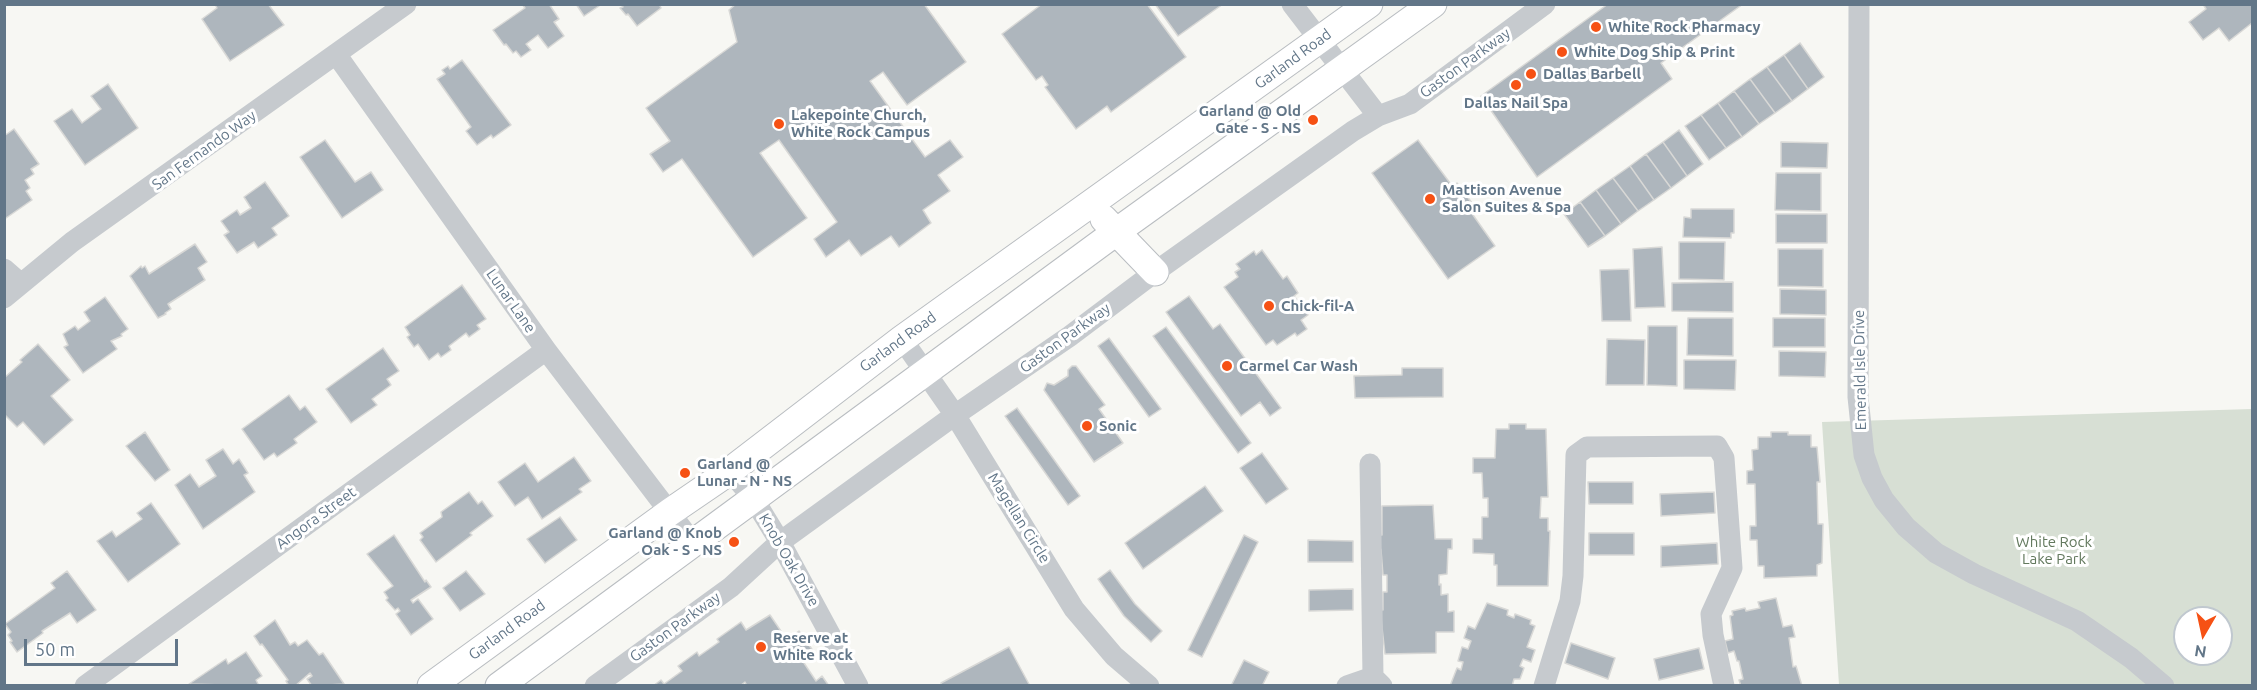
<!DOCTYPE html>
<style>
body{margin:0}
#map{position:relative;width:2257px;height:690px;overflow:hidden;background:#f7f7f3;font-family:Ubuntu,sans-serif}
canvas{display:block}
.frame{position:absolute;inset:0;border:6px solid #627688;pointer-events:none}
.north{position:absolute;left:2173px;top:606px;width:60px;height:60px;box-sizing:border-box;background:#fff;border:2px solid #c0c8cf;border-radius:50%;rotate:189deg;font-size:16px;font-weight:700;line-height:24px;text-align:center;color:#627688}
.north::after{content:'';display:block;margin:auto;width:21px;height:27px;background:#f65114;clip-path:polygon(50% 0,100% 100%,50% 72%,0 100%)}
.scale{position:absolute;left:24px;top:639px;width:154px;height:27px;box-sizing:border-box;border:3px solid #627688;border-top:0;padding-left:8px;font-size:18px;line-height:21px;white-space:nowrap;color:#627688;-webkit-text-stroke:4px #fff;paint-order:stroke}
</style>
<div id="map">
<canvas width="2257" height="690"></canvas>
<div class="frame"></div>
<div class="north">N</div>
<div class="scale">50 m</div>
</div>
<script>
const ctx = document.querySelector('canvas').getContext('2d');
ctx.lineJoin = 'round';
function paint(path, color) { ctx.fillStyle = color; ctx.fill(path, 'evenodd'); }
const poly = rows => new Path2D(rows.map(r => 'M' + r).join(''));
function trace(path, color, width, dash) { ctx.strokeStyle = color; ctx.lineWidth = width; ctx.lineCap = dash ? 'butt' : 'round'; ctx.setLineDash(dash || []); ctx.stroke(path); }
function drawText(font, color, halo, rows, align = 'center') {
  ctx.font = font + ' Ubuntu,sans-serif'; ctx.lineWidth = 6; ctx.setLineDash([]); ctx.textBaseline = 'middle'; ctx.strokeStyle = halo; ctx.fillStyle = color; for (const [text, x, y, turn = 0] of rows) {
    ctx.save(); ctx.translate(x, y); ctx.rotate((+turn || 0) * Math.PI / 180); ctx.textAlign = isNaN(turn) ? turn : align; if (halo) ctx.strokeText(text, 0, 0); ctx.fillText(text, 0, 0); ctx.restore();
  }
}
const green = poly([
 [2252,409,2252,685,1839,685,1822,422],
 [2185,618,2221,618,2221,654,2185,654]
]);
const building = poly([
 [215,4,268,4,284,25,230,61,202,19,217,8,215,4],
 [522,4,549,4,559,19,554,22,564,36,548,48,538,35,526,44,531,50,521,57,516,51,513,53,506,44,504,45,493,30,525,8,522,4],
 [576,4,599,4,599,6,584,16,576,4],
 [621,4,659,4,661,8,637,26,628,14,626,15,620,8,623,7,621,4],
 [736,4,924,4,966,62,907,105,883,72,870,81,925,157,950,140,963,157,938,175,950,191,923,210,931,223,899,247,891,236,861,256,849,240,826,257,814,239,837,222,779,140,760,153,807,218,753,257,682,159,663,172,650,154,670,141,646,108,737,42,729,10,736,4],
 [1042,4,1147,4,1186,57,1111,112,1107,106,1076,129,1045,87,1048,85,1042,76,1036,80,1002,34,1042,4],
 [1155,4,1223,4,1178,36,1155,4],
 [1608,4,1743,4,1661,63,1672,79,1537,177,1481,96,1608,4],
 [2203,4,2252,4,2252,23,2229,41,2219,28,2203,40,2189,22,2206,9,2203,4],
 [1800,43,1824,77,1808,89,1784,55,1800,43],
 [1784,55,1808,89,1792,101,1767,67,1784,55],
 [462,60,511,125,493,138,491,135,477,145,466,131,471,127,437,79,445,74,442,70,448,66,450,69,462,60],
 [1767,67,1792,101,1775,113,1750,79,1767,67],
 [1750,79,1775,113,1759,124,1734,91,1750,79],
 [108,84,138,128,85,165,54,121,72,109,82,123,101,109,91,96,108,84],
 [1734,91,1759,124,1742,137,1718,103,1734,91],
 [1718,103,1742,137,1726,148,1701,115,1718,103],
 [1701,115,1726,148,1709,160,1685,126,1701,115],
 [14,129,39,164,31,169,34,174,25,180,30,188,26,191,32,200,6,218,4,215,4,136,14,129],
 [1679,130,1703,164,1687,176,1663,142,1679,130],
 [325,140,355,182,371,172,383,190,342,218,300,157,325,140],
 [1418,140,1453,187,1457,183,1478,211,1473,215,1495,246,1448,279,1372,173,1418,140],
 [1663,142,1687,176,1671,188,1646,154,1663,142],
 [1781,142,1828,143,1827,168,1781,167,1781,142],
 [1646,154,1671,188,1654,200,1630,166,1646,154],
 [1630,166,1654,200,1638,211,1613,178,1630,166],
 [1776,173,1821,173,1821,211,1775,210,1776,173],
 [1613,178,1638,211,1621,224,1596,190,1613,178],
 [265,182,289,216,272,228,277,235,258,248,254,242,237,253,224,235,229,232,221,221,237,210,240,215,251,208,244,197,265,182],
 [1596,190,1621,224,1605,236,1580,202,1596,190],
 [1580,202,1605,236,1588,247,1564,214,1580,202],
 [1691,209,1734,209,1734,233,1731,233,1731,238,1683,237,1684,217,1691,218,1691,209],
 [1776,214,1827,214,1827,243,1776,243,1776,214],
 [1679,242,1725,242,1724,280,1679,279,1679,242],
 [195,244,207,262,198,268,205,280,168,304,171,309,165,313,166,314,158,318,130,276,141,266,142,268,145,266,149,274,195,244],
 [1662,247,1665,307,1635,308,1633,249,1662,247],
 [1778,249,1823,249,1823,287,1778,286,1778,249],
 [1262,250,1283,279,1287,276,1298,293,1294,296,1308,315,1301,320,1307,329,1297,336,1295,333,1277,345,1273,340,1266,345,1224,287,1238,277,1235,272,1240,269,1236,264,1254,251,1256,255,1262,250],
 [1629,269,1631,321,1602,321,1600,270,1629,269],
 [1733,282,1733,312,1672,311,1672,283,1733,282],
 [462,285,486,319,477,325,480,329,469,337,466,333,449,346,451,350,441,357,438,353,429,360,418,344,414,347,407,337,410,335,405,327,462,285],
 [1780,289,1826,290,1826,315,1780,314,1780,289],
 [1189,296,1213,329,1220,324,1281,408,1270,416,1260,402,1241,416,1166,312,1189,296],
 [105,297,128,329,121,334,122,336,111,341,117,349,83,373,64,347,68,345,63,334,75,326,78,330,90,321,84,312,105,297],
 [1688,318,1733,318,1733,356,1687,355,1688,318],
 [1773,318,1825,318,1825,347,1773,347,1773,318],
 [1648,326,1677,326,1677,386,1647,385,1648,326],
 [1166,327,1251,443,1238,453,1153,336,1166,327],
 [1109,338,1161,409,1149,417,1098,346,1109,338],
 [1607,339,1645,340,1644,385,1606,385,1607,339],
 [38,344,70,380,51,396,73,420,44,445,23,422,17,427,4,414,4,378,22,362,20,360,38,344],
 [383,348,399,371,387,379,391,385,372,399,377,405,351,423,326,389,383,348],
 [1779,351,1826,352,1825,377,1779,376,1779,351],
 [1684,360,1736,360,1735,390,1684,389,1684,360],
 [1072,366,1076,366,1105,405,1099,409,1123,443,1094,462,1044,390,1047,383,1054,385,1068,376,1068,370,1072,366],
 [1402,368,1443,368,1443,397,1355,398,1354,376,1402,375,1402,368],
 [289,395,300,410,305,406,317,422,294,439,297,443,277,457,274,453,264,460,242,429,289,395],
 [1017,408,1080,496,1068,505,1005,416,1017,408],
 [1509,424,1526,424,1526,429,1546,429,1548,497,1541,497,1540,518,1548,518,1548,531,1550,531,1548,586,1497,586,1497,565,1494,565,1494,554,1473,553,1473,539,1482,539,1482,517,1488,517,1488,498,1483,498,1482,473,1473,473,1473,458,1495,458,1496,429,1509,429,1509,424],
 [145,432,170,470,155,481,126,446,145,432],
 [1771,432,1788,432,1788,435,1811,435,1811,447,1817,447,1820,482,1817,482,1818,524,1823,524,1822,563,1817,565,1817,576,1764,578,1764,566,1758,566,1757,540,1750,540,1750,526,1756,526,1755,484,1747,484,1747,471,1753,470,1752,450,1758,449,1758,437,1771,437,1771,432],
 [223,449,233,464,239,459,248,473,244,475,255,492,203,529,175,485,190,474,199,487,216,476,206,460,223,449],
 [1262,453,1288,489,1266,504,1240,468,1262,453],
 [574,457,591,481,579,489,582,492,542,519,528,497,515,506,498,482,525,463,538,482,574,457],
 [1588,482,1633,482,1633,504,1589,504,1588,482],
 [1205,486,1223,511,1143,569,1125,543,1205,486],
 [469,492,478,504,482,501,493,516,470,533,472,535,436,562,420,540,423,537,420,533,442,517,441,512,469,492],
 [1714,492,1715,513,1661,516,1660,494,1714,492],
 [151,503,180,544,128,582,97,541,112,531,116,537,142,519,137,513,151,503],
 [1433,505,1435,539,1452,539,1452,549,1448,549,1447,574,1439,575,1439,585,1441,584,1441,595,1448,594,1448,612,1454,611,1454,632,1436,632,1436,653,1385,654,1380,610,1383,610,1383,592,1387,592,1387,575,1383,575,1381,550,1375,536,1382,535,1382,506,1433,505],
 [560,517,577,540,545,563,527,539,560,517],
 [1589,533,1634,533,1634,555,1589,555,1589,533],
 [394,535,425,582,426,580,431,587,411,600,413,603,418,599,433,619,411,635,396,614,400,611,398,608,395,610,386,600,388,598,384,592,393,586,367,554,394,535],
 [1244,535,1258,542,1202,657,1188,650,1244,535],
 [1308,540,1353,541,1353,562,1308,562,1308,540],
 [1717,543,1718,564,1661,567,1661,546,1717,543],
 [1110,570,1135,604,1162,631,1151,642,1124,616,1098,579,1110,570],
 [67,571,96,610,77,623,70,613,42,631,43,633,17,652,10,642,12,641,8,635,11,632,5,624,55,588,51,583,67,571],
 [466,571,485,594,460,611,443,588,466,571],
 [1353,589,1353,610,1309,611,1309,590,1353,589],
 [1776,598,1783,627,1792,625,1795,637,1789,638,1793,667,1796,666,1802,686,1741,686,1739,680,1743,679,1739,661,1737,661,1734,651,1728,653,1725,641,1733,639,1730,616,1733,615,1732,611,1745,608,1746,611,1760,608,1758,602,1776,598],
 [1487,603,1508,610,1507,615,1514,618,1515,614,1531,620,1530,624,1535,626,1527,647,1535,650,1531,662,1523,659,1520,666,1524,668,1520,679,1514,679,1512,686,1450,686,1457,668,1461,670,1463,662,1458,661,1462,647,1468,649,1471,641,1464,638,1468,626,1475,629,1487,603],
 [770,615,787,640,799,631,816,655,804,663,816,681,822,676,829,686,747,686,745,682,740,686,653,686,661,680,664,684,682,671,678,666,697,652,699,656,719,642,717,639,741,622,746,630,770,615],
 [275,620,290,645,295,642,298,646,307,640,319,655,323,653,344,684,312,686,307,679,312,676,310,673,295,686,289,686,286,681,288,680,262,644,260,645,254,636,275,620],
 [1571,643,1615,658,1608,679,1565,663,1571,643],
 [1009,647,1030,686,942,686,941,683,1009,647],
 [1699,648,1704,669,1659,680,1654,659,1699,648],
 [246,652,262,676,256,680,259,686,189,684,226,659,228,664,246,652],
 [1244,660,1269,672,1262,686,1231,686,1244,660]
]);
const minor = poly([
 [1292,4,1378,116],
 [1859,4,1858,397,1864,455,1872,478,1884,500,1906,527,1936,553,1974,574,2077,621,2131,658,2164,686],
 [336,54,546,350,693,543],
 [4,269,20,283],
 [4,298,72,242,406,4],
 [902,339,955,415,1074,609,1114,656,1149,686],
 [1370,464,1373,677],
 [730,471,753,498,780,542,858,686],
 [85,686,546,350],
 [595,686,731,587,780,542,955,415,1070,336,1155,272,1353,131,1378,116,1410,104,1545,4],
 [1347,686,1373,677,1382,686],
 [1544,686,1570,601,1573,576,1576,455,1587,447,1717,446,1724,458,1732,568,1711,614,1713,635,1724,686]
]);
const major = poly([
 [1104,219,1155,272],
 [431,686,670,512,730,471,902,339,1369,4],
 [499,686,1116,232,1433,4]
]);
const markers = [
 [1596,27,6,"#f65114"],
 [1562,52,6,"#f65114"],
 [1531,74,6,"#f65114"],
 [1516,85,6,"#f65114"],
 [1313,120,6,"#f65114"],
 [779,124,6,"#f65114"],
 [1430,199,6,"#f65114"],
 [1269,306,6,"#f65114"],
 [1227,366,6,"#f65114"],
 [1087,426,6,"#f65114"],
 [685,473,6,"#f65114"],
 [734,542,6,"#f65114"],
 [761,647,6,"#f65114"]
];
const poiNames = [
 ["White Rock Pharmacy",1608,27],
 ["White Dog Ship & Print",1574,52],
 ["Dallas Barbell",1543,74],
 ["Dallas Nail Spa",1516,103,"center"],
 ["Garland @ Old",1301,111,"right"],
 ["Gate - S - NS",1301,128,"right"],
 ["Lakepointe Church,",791,115],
 ["White Rock Campus",791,132],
 ["Mattison Avenue",1442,190],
 ["Salon Suites & Spa",1442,207],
 ["Chick-fil-A",1281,306],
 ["Carmel Car Wash",1239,366],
 ["Sonic",1099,426],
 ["Garland @",697,464],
 ["Lunar - N - NS",697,481],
 ["Garland @ Knob",722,533,"right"],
 ["Oak - S - NS",722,550,"right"],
 ["Reserve at",773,638],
 ["White Rock",773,655]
];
const streetNames = [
 ["Garland Road",1293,59,-36],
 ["Gaston Parkway",1465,63,-36],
 ["San Fernando Way",204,150,-36],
 ["Lunar Lane",511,301,55],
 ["Gaston Parkway",1065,338,-36],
 ["Garland Road",898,342,-36],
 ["Emerald Isle Drive",1860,370,-91],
 ["Angora Street",316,518,-36],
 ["Magellan Circle",1019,518,58],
 ["Knob Oak Drive",789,560,60],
 ["Gaston Parkway",675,627,-36],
 ["Garland Road",507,630,-36]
];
const parkNames = [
 ["White Rock",2054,542],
 ["Lake Park",2054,559]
];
paint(green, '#d7dfd4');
paint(building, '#aeb6bd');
trace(building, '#d8d8d6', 1.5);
trace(major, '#b9bdc1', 29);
trace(minor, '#c6cace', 21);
trace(major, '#fff', 27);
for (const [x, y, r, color] of markers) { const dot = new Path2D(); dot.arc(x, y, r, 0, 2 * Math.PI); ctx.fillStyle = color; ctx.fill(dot); trace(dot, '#fff', 2); }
drawText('bold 15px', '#627688', '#fff', poiNames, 'left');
drawText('15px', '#627688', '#fff', streetNames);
drawText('15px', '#63795e', '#fff', parkNames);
</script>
